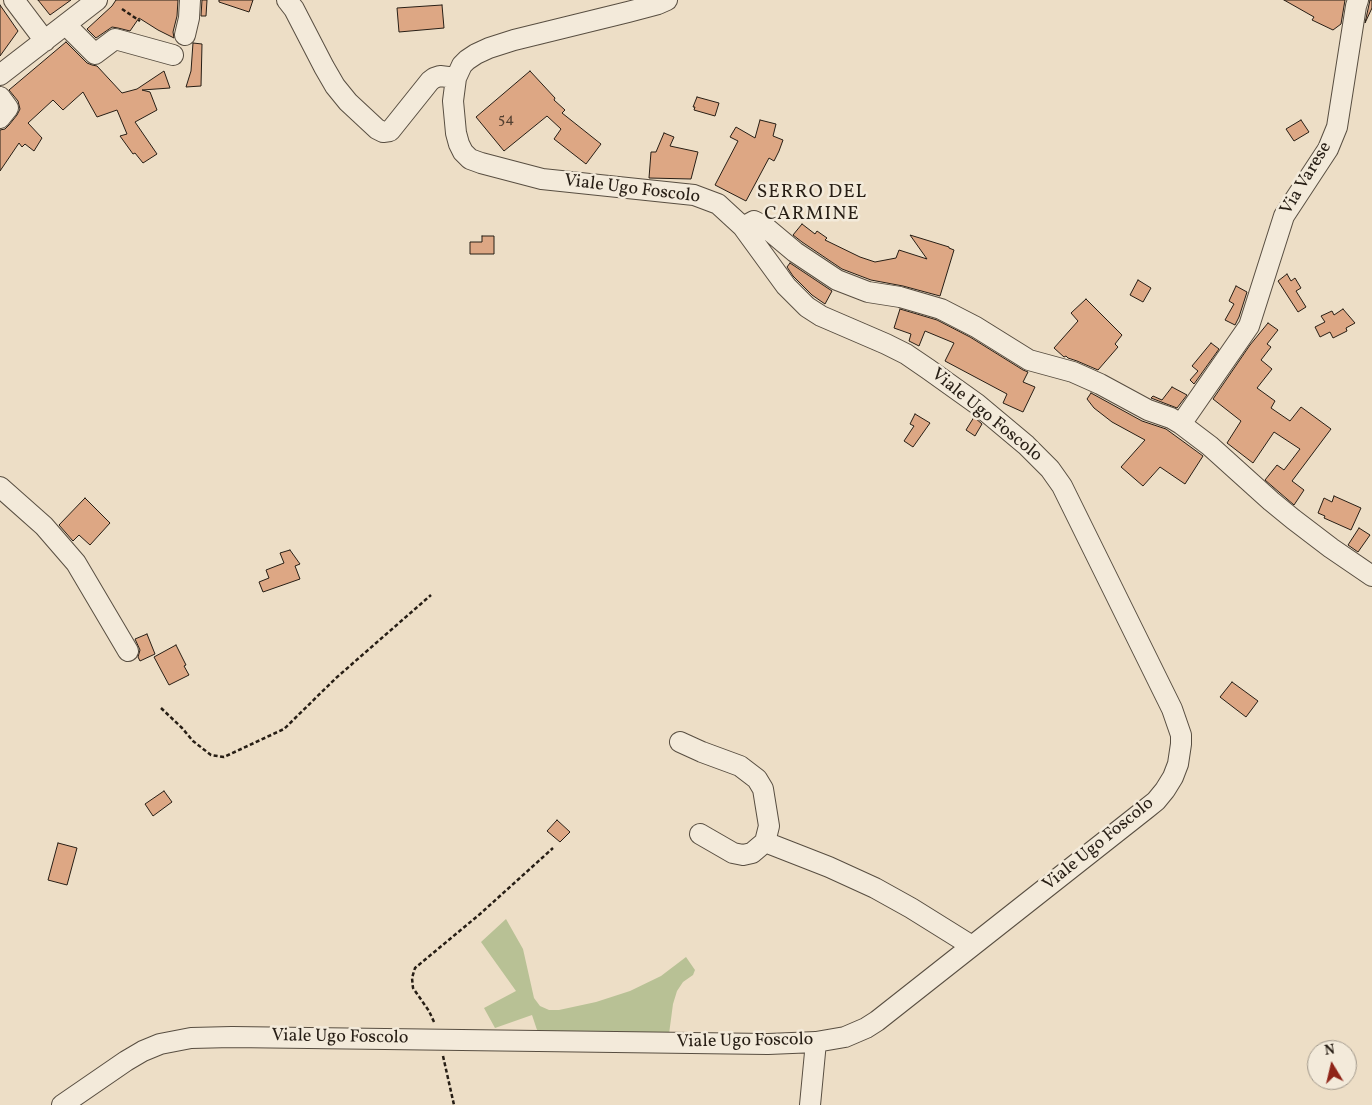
<!DOCTYPE html>
<style>
body{margin:0}
#map{position:relative;width:1372px;height:1105px;overflow:hidden;background:#eddec6;font-family:Vollkorn,serif}
canvas{display:block}
.north{position:absolute;left:1307px;top:1040px;width:50px;height:50px;box-sizing:border-box;background:#f3eada;border:1px solid #a1988b;border-radius:50%;rotate:351deg;font-size:14px;font-weight:700;line-height:20px;text-align:center;color:#271e15}
.north::after{content:'';display:block;margin:auto;width:18px;height:22px;background:#8f2418;clip-path:polygon(50% 0,100% 100%,50% 72%,0 100%)}
</style>
<div id="map">
<canvas width="1372" height="1105"></canvas>
<div class="north">N</div>
</div>
<script>
const ctx = document.querySelector('canvas').getContext('2d');
ctx.lineJoin = 'round';
function paint(path, color) { ctx.fillStyle = color; ctx.fill(path, 'evenodd'); }
const poly = rows => new Path2D(rows.map(r => 'M' + r).join(''));
function trace(path, color, width, dash) { ctx.strokeStyle = color; ctx.lineWidth = width; ctx.lineCap = dash ? 'butt' : 'round'; ctx.setLineDash(dash || []); ctx.stroke(path); }
function drawText(font, color, halo, rows, align = 'center') {
  ctx.font = font + ' Vollkorn,serif'; ctx.lineWidth = 5; ctx.setLineDash([]); ctx.textBaseline = 'middle'; ctx.strokeStyle = halo; ctx.fillStyle = color; for (const [text, x, y, turn = 0] of rows) {
    ctx.save(); ctx.translate(x, y); ctx.rotate((+turn || 0) * Math.PI / 180); ctx.textAlign = isNaN(turn) ? turn : align; if (halo) ctx.strokeText(text, 0, 0); ctx.fillText(text, 0, 0); ctx.restore();
  }
}
const green = poly([
 [506,919,523,949,534,998,540,1006,549,1010,559,1010,596,1002,630,991,661,976,686,957,695,970,693,975,683,982,677,991,673,1004,669,1034,538,1033,532,1015,495,1028,484,1008,516,991,481,942]
]);
const building = poly([
 [38,0,71,0,50,15,38,0],
 [116,0,178,0,177,16,173,32,174,38,158,30,139,18,130,31,118,28,112,27,96,38,87,29,112,6,116,0],
 [202,0,207,0,206,16,201,16,202,0],
 [219,0,253,0,249,12,219,2,219,0],
 [1284,0,1345,0,1341,24,1333,30,1312,20,1314,17,1284,0],
 [1370,0,1372,0,1372,8,1365,23,1370,0],
 [0,5,18,31,0,56,0,5],
 [442,5,444,28,399,32,397,8,442,5],
 [66,42,87,63,92,65,97,66,122,93,137,89,164,71,170,88,142,90,150,92,157,110,135,122,157,154,143,163,135,153,133,154,120,136,127,134,117,110,97,117,83,92,63,110,53,100,40,112,28,123,42,138,34,151,25,144,22,147,19,143,0,171,0,130,5,129,9,125,17,115,20,109,18,101,9,90,66,42],
 [193,43,202,44,201,86,186,87,191,71,193,43],
 [530,71,555,98,554,100,565,110,562,113,601,144,586,164,554,139,561,129,547,116,504,151,476,117,530,71],
 [697,97,719,103,715,116,694,110,695,107,693,107,697,97],
 [760,120,776,124,773,136,783,140,779,151,774,161,769,158,746,201,715,185,738,141,730,137,736,127,755,138,760,120],
 [1301,120,1309,132,1294,141,1286,129,1301,120],
 [664,133,674,137,670,146,698,152,691,179,649,178,651,152,656,152,664,133],
 [802,224,815,234,817,231,827,238,825,240,860,257,875,262,896,258,899,250,927,259,910,235,949,247,949,248,954,250,940,296,903,286,871,280,842,269,802,242,793,235,802,224],
 [482,236,494,236,494,254,470,254,470,242,482,242,482,236],
 [790,263,832,291,825,304,812,295,793,276,787,267,790,263],
 [1287,274,1291,281,1295,278,1301,288,1296,291,1306,307,1298,312,1278,281,1287,274],
 [1138,280,1151,288,1143,302,1130,295,1138,280],
 [1236,286,1247,292,1239,317,1235,325,1225,320,1234,304,1229,301,1236,286],
 [1086,299,1122,335,1115,344,1118,347,1098,370,1077,361,1068,358,1066,356,1064,357,1054,348,1078,321,1071,313,1086,299],
 [900,309,937,320,970,337,1023,370,1028,372,1023,382,1035,387,1023,412,1003,403,1007,394,945,361,954,343,925,331,919,346,909,341,911,334,894,328,900,309],
 [1343,309,1355,323,1346,328,1347,331,1333,338,1330,332,1320,337,1315,327,1325,322,1321,316,1332,311,1334,315,1343,309],
 [1268,323,1278,330,1267,344,1271,347,1261,360,1272,369,1257,388,1275,401,1271,408,1290,421,1301,407,1331,429,1292,481,1304,490,1294,505,1265,480,1277,465,1284,470,1300,449,1274,432,1253,463,1227,443,1241,421,1213,399,1250,345,1268,323],
 [1211,343,1219,349,1194,384,1190,380,1198,371,1192,366,1211,343],
 [1172,387,1187,395,1177,408,1151,398,1153,396,1162,400,1172,387],
 [1091,393,1142,421,1166,429,1203,456,1185,484,1160,467,1143,486,1121,467,1145,440,1112,422,1094,408,1087,399,1091,393],
 [915,414,930,423,913,447,904,441,914,426,910,424,915,414],
 [974,417,982,424,975,436,966,430,974,417],
 [1334,496,1361,508,1351,530,1324,518,1325,516,1318,513,1324,498,1332,502,1334,496],
 [85,498,110,523,90,545,79,535,73,541,59,525,85,498],
 [1359,528,1370,535,1358,552,1348,545,1359,528],
 [290,550,300,564,295,566,300,579,263,592,259,582,269,578,266,570,284,563,280,553,290,550],
 [147,634,155,654,140,661,138,657,140,650,135,639,147,634],
 [176,645,186,665,184,666,189,675,169,685,154,657,176,645],
 [1232,682,1258,701,1246,717,1220,697,1232,682],
 [164,791,172,802,153,816,145,804,164,791],
 [557,820,570,832,560,842,547,831,557,820],
 [58,843,77,848,67,885,48,880,58,843]
]);
const path = poly([
 [122,9,140,21],
 [161,708,182,728,193,741,211,755,224,757,284,729,336,678,431,595],
 [434,1022,429,1011,413,988,412,978,415,968,480,914,553,848],
 [443,1056,454,1105]
]);
const minor = poly([
 [14,0,45,41],
 [287,0,294,9,324,67,335,86,348,102,377,129,383,132,390,131,430,81,434,78,440,76,456,78],
 [66,25,95,54,115,39,173,55],
 [185,35,189,18,190,0],
 [0,75,97,0],
 [0,97,8,108,0,118],
 [743,227,754,221,764,226,795,252,837,280,868,292,900,297,941,309,976,327,1029,360,1073,372,1100,384,1148,410,1171,418,1181,424,1210,446,1271,501,1293,519,1331,548,1372,576],
 [1181,424,1249,326,1284,216,1328,149,1337,127,1356,6,1358,0],
 [0,487,44,526,76,563,128,651],
 [680,742,702,752,740,766,757,779,763,789,769,826,765,842,752,853,743,855,733,853,700,834],
 [765,842,829,867,875,888,911,908,972,946],
 [62,1105,126,1061,143,1051,160,1044,191,1038,232,1037,768,1044,816,1042,845,1037,866,1028,877,1021,1146,809,1156,801,1165,790,1173,777,1178,764,1181,744,1181,735,1172,709,1062,486,1050,469,1026,445,977,404,928,369,906,354,886,344,821,316,807,307,786,286,743,227,718,204,694,195,542,179,481,163,470,159,463,152,459,144,456,133,453,101,456,78,462,65,467,60,476,54,489,48,514,40,628,12,658,4,667,0],
 [810,1105,816,1042]
]);
const numberNames = [
 ["54",506,120]
];
const streetNames = [
 ["Via Varese",1307,179,-59],
 ["Viale Ugo Foscolo",632,190,7],
 ["Viale Ugo Foscolo",986,416,39],
 ["Viale Ugo Foscolo",1099,845,-39],
 ["Viale Ugo Foscolo",340,1038,1],
 ["Viale Ugo Foscolo",745,1042,-1]
];
const neighbourhoodNames = [
 ["SERRO DEL",812,194],
 ["CARMINE",812,216]
];
paint(green, '#b8c195');
paint(building, '#dda784');
trace(building, '#271e15', 1);
trace(minor, '#584e41', 22);
trace(path, '#271e15', 2.5, [4, 2.5]);
trace(minor, '#f3eada', 20);
drawText('15px', '#544031', null, numberNames);
drawText('18px', '#271e15', '#f3eada', streetNames);
ctx.letterSpacing = '1px';
drawText('19px', '#271e15', '#f3eada', neighbourhoodNames);
ctx.letterSpacing = '0px';
</script>
